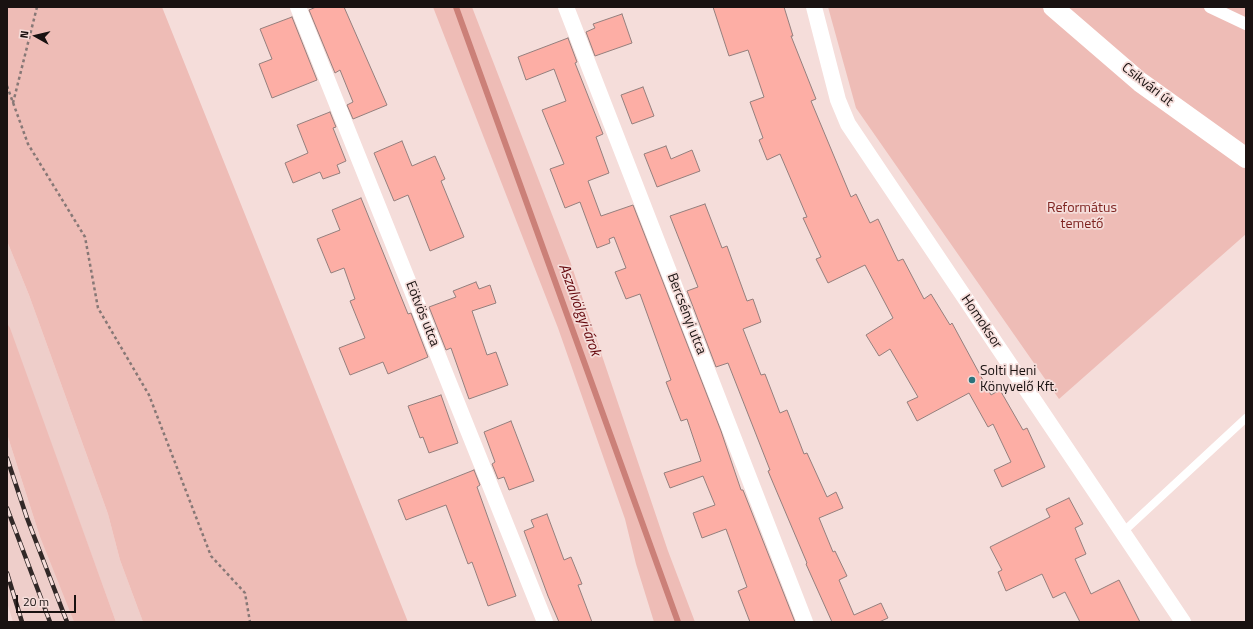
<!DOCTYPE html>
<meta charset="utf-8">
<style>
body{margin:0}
#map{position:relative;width:1253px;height:629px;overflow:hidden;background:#f5ddda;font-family:"Titillium Web",sans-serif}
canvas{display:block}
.frame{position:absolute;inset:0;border:8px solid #191211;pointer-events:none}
.north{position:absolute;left:16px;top:16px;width:40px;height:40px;-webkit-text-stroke:3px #f5ddda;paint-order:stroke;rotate:278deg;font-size:11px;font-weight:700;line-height:16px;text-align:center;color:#191211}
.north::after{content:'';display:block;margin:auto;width:14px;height:18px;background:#191211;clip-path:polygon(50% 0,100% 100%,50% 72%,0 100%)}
.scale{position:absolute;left:16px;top:595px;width:60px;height:18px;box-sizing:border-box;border:2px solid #191211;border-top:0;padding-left:5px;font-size:12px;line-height:14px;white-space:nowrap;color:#191211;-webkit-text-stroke:3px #f5ddda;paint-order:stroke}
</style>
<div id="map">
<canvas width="1253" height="629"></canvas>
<div class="frame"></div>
<div class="north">N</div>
<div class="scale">20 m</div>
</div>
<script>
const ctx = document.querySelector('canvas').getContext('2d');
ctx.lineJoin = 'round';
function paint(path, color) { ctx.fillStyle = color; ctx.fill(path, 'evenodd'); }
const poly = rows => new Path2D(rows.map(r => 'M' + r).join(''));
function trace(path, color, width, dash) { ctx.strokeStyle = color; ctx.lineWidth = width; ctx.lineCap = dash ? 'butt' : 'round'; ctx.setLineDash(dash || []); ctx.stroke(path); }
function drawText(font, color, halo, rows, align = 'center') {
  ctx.font = font + ' "Titillium Web",sans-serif'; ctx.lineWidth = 3.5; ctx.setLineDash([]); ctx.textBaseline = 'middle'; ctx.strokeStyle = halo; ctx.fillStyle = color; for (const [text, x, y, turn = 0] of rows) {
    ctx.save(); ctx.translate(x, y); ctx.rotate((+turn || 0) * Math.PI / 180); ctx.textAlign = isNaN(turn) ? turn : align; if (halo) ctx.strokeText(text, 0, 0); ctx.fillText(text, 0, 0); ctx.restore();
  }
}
const built = poly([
 [7,241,29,295,108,514,120,560,143,622,116,622,7,323],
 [7,434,40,537,74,622,13,622,7,602]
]);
const green = poly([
 [7,7,162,7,408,622,143,622,120,560,108,514,29,295,7,241],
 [433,7,472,7,570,261,668,551,695,622,654,622,636,564,625,519,558,328],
 [828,7,1246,7,1246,234,1059,399,856,108],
 [7,323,10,328,116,622,74,622,40,537,7,434]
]);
const stream = poly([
 [456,7,678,622]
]);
const building = poly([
 [316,7,344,7,387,105,353,119,347,105,353,102,340,70,335,73,309,10,316,7],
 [713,7,784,7,793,36,791,36,816,99,811,101,851,197,856,194,870,223,878,219,898,261,903,259,924,299,931,294,950,325,952,323,991,395,1000,390,1023,430,1027,428,1045,467,1002,487,994,470,1011,462,993,424,988,427,969,393,917,421,907,402,918,397,890,349,879,356,866,335,893,318,865,265,828,283,816,259,821,257,803,218,807,217,780,154,767,160,759,140,763,138,750,102,764,97,748,50,729,56,713,7],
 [622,14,632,43,595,56,586,32,595,28,593,24,622,14],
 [292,17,317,80,272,98,259,64,272,59,260,29,292,17],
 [568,38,577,62,575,63,603,134,596,137,609,173,588,181,601,216,633,205,721,431,741,490,743,490,795,622,750,622,738,591,747,587,726,529,702,538,693,513,715,505,703,476,670,488,664,473,701,461,687,419,681,421,666,382,671,380,640,294,626,299,615,272,626,268,614,237,609,239,610,243,597,248,580,202,565,208,550,169,564,164,542,110,566,101,554,69,526,80,518,57,568,38],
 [643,87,654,116,632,124,621,95,643,87],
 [330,112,336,127,333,128,346,161,337,165,340,173,323,179,320,172,293,183,285,163,308,153,297,125,330,112],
 [402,141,412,166,435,156,445,179,441,181,464,237,430,251,408,195,394,201,374,153,402,141],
 [666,146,671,159,692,150,700,171,657,187,644,154,666,146],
 [361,198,408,314,411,313,428,357,388,374,383,362,350,375,339,348,365,338,350,301,355,299,344,268,331,273,317,239,340,230,332,210,361,198],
 [705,204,722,248,727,246,747,301,753,299,761,322,743,329,761,375,765,374,780,413,787,410,804,454,807,453,827,497,836,492,843,508,819,518,833,552,835,551,847,576,839,580,854,615,881,603,888,618,879,622,832,622,806,564,807,563,768,471,770,470,728,363,716,367,687,291,698,287,670,216,705,204],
 [476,282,479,289,490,285,496,303,472,311,487,355,496,352,508,385,469,399,451,348,446,350,429,307,456,297,453,291,476,282],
 [441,395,458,443,429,453,423,437,420,438,408,406,441,395],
 [511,421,534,481,509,490,504,477,498,479,492,464,495,462,484,432,511,421],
 [474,470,480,485,477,487,516,596,488,606,472,562,468,564,446,505,406,520,398,500,474,470],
 [1069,498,1083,524,1075,528,1086,554,1075,559,1091,594,1119,580,1140,622,1080,622,1065,592,1053,598,1042,574,1006,591,998,572,1002,570,990,547,1050,517,1046,509,1069,498],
 [547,514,564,560,571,557,582,584,578,585,592,622,559,622,548,596,524,531,534,527,531,520,547,514]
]);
const path = poly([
 [7,86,28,144,85,237,98,308,149,395,211,556,245,593,250,622],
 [13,103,37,7]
]);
const service = poly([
 [1123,532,1246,418]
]);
const pedestrian = poly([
 [1210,7,1246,24]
]);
const minor = poly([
 [298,7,545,622],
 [566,7,805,622],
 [814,7,838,100,848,124,1183,622]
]);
const tertiary = poly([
 [1053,7,1140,82,1246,158]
]);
const rail = poly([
 [7,458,27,518,67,622],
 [7,508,50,622],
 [7,573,22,622]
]);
const markers = [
 [972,380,4,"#2b737c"]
];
const streetNames = [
 ["Csikvári út",1147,85,38],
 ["Eötvös utca",422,314,68],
 ["Bercsényi utca",686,314,69],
 ["Homoksor",981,322,56]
];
const parkNames = [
 ["Református",1082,209],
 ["temető",1082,225]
];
const poiNames = [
 ["Solti Heni",980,372],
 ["Könyvelő Kft.",980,388]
];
const waterNames = [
 ["Aszalvölgyi-árok",579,310,70]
];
paint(built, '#eececa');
paint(green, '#eebcb6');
trace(stream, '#cb8078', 6);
paint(building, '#fdaea5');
trace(building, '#947f7d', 1);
trace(path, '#877876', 2.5, [3, 3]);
trace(service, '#fff', 8);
trace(pedestrian, '#fff', 12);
trace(minor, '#fff', 16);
trace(tertiary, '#fff', 20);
trace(rail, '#312827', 4.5);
trace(rail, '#f5ddda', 3, [9]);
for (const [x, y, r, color] of markers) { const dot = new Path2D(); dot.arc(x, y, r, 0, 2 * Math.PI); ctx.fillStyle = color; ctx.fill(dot); trace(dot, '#f5ddda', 1.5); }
drawText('14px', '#191211', '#f5ddda', streetNames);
drawText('14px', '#7e2320', '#f5ddda', parkNames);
drawText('14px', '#191211', '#f5ddda', poiNames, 'left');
drawText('italic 15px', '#610207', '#f5ddda', waterNames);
</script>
